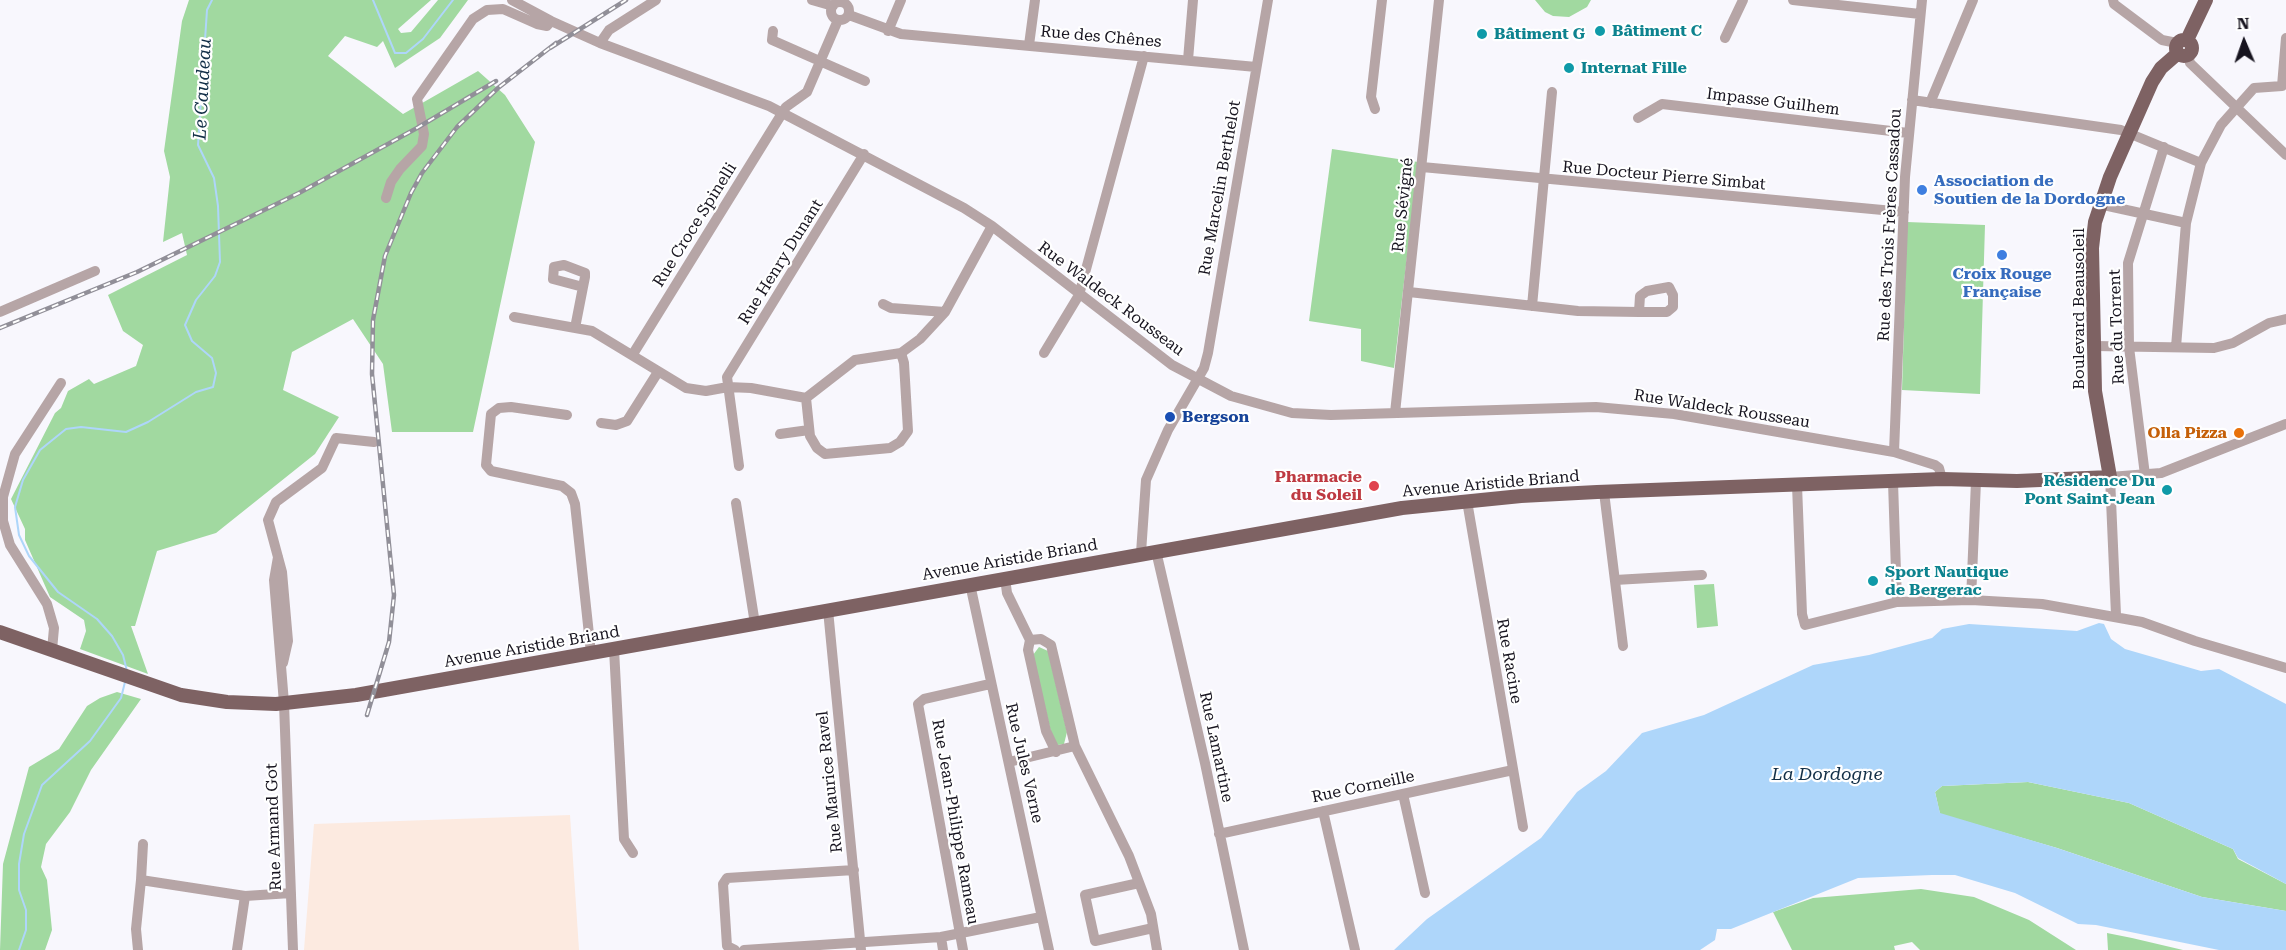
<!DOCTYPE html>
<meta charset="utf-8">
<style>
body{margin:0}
#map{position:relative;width:2286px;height:950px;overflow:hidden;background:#f8f7fd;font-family:"Roboto Serif",serif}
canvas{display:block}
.north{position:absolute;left:2214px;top:12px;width:60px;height:60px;-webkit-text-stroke:4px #fff;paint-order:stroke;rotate:358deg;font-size:16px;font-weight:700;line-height:24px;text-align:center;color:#17141f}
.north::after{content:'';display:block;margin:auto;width:21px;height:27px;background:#17141f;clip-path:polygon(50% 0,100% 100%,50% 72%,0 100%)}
</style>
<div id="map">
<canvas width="2286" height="950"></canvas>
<div class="north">N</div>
</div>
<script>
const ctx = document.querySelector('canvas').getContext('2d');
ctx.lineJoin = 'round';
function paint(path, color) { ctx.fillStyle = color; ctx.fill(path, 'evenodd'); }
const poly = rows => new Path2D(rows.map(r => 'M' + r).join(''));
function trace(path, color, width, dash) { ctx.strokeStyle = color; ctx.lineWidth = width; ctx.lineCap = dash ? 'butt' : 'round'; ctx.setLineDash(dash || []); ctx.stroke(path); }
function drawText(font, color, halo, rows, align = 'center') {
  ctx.font = font + ' "Roboto Serif",serif'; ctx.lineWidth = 4.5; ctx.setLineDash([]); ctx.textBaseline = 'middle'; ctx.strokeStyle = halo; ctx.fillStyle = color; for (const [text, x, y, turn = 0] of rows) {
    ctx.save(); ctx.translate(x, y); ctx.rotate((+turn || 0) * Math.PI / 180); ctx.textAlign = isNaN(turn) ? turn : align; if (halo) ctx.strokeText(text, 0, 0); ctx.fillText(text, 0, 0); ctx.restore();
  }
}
const industrial = poly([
 [570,815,579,950,304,950,314,824]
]);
const green = poly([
 [189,0,431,0,398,29,401,33,411,32,438,0,468,0,440,38,395,68,383,41,377,47,345,36,328,56,403,114,478,71,505,95,535,142,473,432,392,432,383,364,353,319,292,352,283,390,339,417,315,454,216,533,157,551,135,626,131,626,148,674,80,649,86,631,84,620,50,597,25,540,25,529,11,499,55,413,61,408,68,391,89,379,94,384,136,366,143,345,123,331,108,295,187,255,182,233,163,242,170,177,164,151,182,21],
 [1535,0,1591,0,1587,7,1569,17,1553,16,1545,12],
 [1332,149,1418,162,1394,368,1361,361,1361,329,1309,321],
 [1907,222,1985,225,1980,394,1902,390],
 [1714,584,1718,626,1697,628,1694,585],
 [1039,647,1048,651,1067,732,1064,744,1058,745,1053,741,1033,655],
 [117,692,141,699,91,770,70,812,46,844,41,867,47,880,52,930,45,950,0,950,3,864,29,767,59,749,87,706,100,698],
 [2028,782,2129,803,2233,849,2238,859,2286,884,2286,911,2202,897,2057,848,1940,814,1935,792,1942,786],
 [1921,889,1974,897,2029,920,2076,950,1920,950,1912,942,1894,946,1895,950,1792,950,1773,912,1813,898],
 [2107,933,2132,938,2183,950,2108,950]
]);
const water = poly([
 [2099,623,2104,624,2111,639,2125,649,2201,671,2219,669,2286,704,2286,884,2238,858,2233,849,2129,803,2028,782,1942,786,1935,792,1940,813,2057,848,2202,897,2286,911,2286,950,2219,950,2096,925,2078,924,2015,893,1955,875,1932,875,1858,878,1731,929,1717,929,1715,940,1700,950,1394,950,1427,919,1541,838,1577,792,1606,771,1642,733,1704,715,1813,665,1869,655,1932,638,1942,629,1969,624,2077,631]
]);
const stream = poly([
 [373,0,395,53,406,53,423,39,453,0],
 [127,671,123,655,112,636,97,619,58,592,29,556,19,535,15,507,23,480,40,450,66,429,81,427,126,432,148,422,196,392,213,387,216,373,212,358,192,341,185,325,196,300,215,276,220,262,218,206,214,178,198,145,207,10,212,0],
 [19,950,26,930,26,910,19,890,19,864,24,834,42,785,90,741,121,698,125,682]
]);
const minor = poly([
 [512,0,551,21,600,43,769,106,964,208,992,226,1172,365,1231,396,1292,413,1331,415,1596,407,1674,414,1894,452,1935,465,1939,468,1942,479],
 [812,0,833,6],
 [1793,0,1920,14],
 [2113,0,2114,4,2162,40,2177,43],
 '831 11a9 9 0 1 1 18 0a9 9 0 1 1-18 0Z',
 [849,15,901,34,1256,67],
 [773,31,772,40,865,81],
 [888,31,901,0],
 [1725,38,1743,0],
 [600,43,609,30,656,0],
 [1029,45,1035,0],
 [2188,55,2190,63,2286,155],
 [1188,60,1193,0],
 [1912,100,2121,130,2201,163],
 [1930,103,1973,0],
 [1375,109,1371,97,1382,0],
 [1638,118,1662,104,1908,133],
 [1422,167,1904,212],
 [386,198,391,182,400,169,422,146,424,134,417,99,473,19,487,10,503,9,537,24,547,26,551,21],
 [2099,204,2186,223],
 [1409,292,1578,311,1639,312,1667,312,1673,307,1673,295,1669,287,1647,291,1640,296,1639,312],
 [883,304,891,308,945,312],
 [1532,306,1552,92],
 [0,312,95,271],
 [514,317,592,331,686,388,706,391,728,387,751,388,806,398,855,360,901,353,920,339,945,312,992,226],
 [575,328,583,287,585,277,585,273,564,265,554,267,553,279,583,287],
 [2095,346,2214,348,2233,343,2269,323,2286,319],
 [2176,347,2186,223,2201,163,2221,125,2254,88,2282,86,2286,38],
 [1044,353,1079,295,1144,56],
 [633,354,786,107,807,92,838,20],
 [806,398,810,436,817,448,825,454,890,448,900,442,908,431,904,363,901,353],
 [1395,413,1439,0],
 [567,415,511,407,499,408,491,414,486,465,491,471,562,486,571,493,575,504,591,653],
 [601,423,616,425,627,421,658,372],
 [780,434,809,430],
 [1894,452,1905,177,1922,0],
 [739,466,727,377,864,154],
 [2145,475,2129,347,2128,263,2164,147],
 [1893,482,1897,602],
 [1797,485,1802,614,1805,625,1897,602,1971,600,2042,604,2142,622,2195,641,2286,668],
 [1604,492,1623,646],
 [1467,501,1523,827],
 [736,503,755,624],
 [1156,551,1205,763,1244,950],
 [1141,553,1146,480,1168,430,1204,368,1208,353,1268,0],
 [278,557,274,580,284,703,293,950],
 [1005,578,1007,593,1030,640,1041,639,1051,645,1075,746],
 [1615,580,1702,575],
 [970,584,1049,950],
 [1971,600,1976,481],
 [828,610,861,950],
 [2116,615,2110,477,2161,473,2286,424],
 [1030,640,1028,650,1046,731,1056,752],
 [614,649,624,839,633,853],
 [52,650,54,628,47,604,10,545,3,521,3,497,15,454,61,383],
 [283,663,288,641,282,572,268,520,276,502,322,468,336,438,374,442],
 [1009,762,1075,746,1129,856,1151,914,1157,950],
 [1403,794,1425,893],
 [1323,811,1355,950],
 [1219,834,1513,770],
 [141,880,143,844],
 [1139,883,1085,895,1095,941,1153,928],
 [941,937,943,950],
 [138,950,136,929,141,880,245,896,291,893],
 [237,950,245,896],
 [735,950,727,946,723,884,727,878,854,870],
 [744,950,941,937,1041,917],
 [963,950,918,704,924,699,990,684]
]);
const major = poly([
 '2176 48a8 8 0 1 1 16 0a8 8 0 1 1-16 0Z',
 [2187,40,2206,0],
 [0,632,181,695,227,702,276,704,356,695,1402,508,1521,496,1597,492,1942,479,2017,481,2110,477,2095,391,2092,248,2095,222,2110,177,2152,82,2161,68,2177,54]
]);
const rail = poly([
 [550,48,626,0],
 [0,328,137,272,299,193,417,128,496,81],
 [367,715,389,642,394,595,372,374,373,320,385,256,411,193,422,173,457,127,498,88,556,43]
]);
const markers = [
 [1600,31,6,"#0f9aa8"],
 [1482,34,6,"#0f9aa8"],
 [1569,68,6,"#0f9aa8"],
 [1922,190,6,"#3f7fe0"],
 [2002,255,6,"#3f7fe0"],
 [1170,417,6,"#1a4fb4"],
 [2239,433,6,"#e8710a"],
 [1374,486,6,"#e0444e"],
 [2167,490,6,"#0f9aa8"],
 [1873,581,6,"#0f9aa8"]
];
const cultureNames = [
 ["Bâtiment C",1612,31],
 ["Bâtiment G",1494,34],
 ["Internat Fille",1581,68],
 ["Résidence Du",2155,481,"right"],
 ["Pont Saint-Jean",2155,499,"right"],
 ["Sport Nautique",1885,572],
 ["de Bergerac",1885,590]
];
const streetNames = [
 ["Rue des Chênes",1101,37,5],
 ["Impasse Guilhem",1773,102,7],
 ["Rue Docteur Pierre Simbat",1664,176,5],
 ["Rue Marcelin Berthelot",1220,188,-80],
 ["Rue Sévigné",1403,205,-84],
 ["Rue Croce Spinelli",695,225,-58],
 ["Rue des Trois Frères Cassadou",1890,225,-87],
 ["Rue Henry Dunant",781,262,-58],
 ["Rue Waldeck Rousseau",1111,299,37],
 ["Boulevard Beausoleil",2079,309,-90],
 ["Rue du Torrent",2117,327,-92],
 ["Rue Waldeck Rousseau",1722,409,9],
 ["Avenue Aristide Briand",1491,484,-5],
 ["Avenue Aristide Briand",1010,560,-10],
 ["Avenue Aristide Briand",532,647,-10],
 ["Rue Racine",1509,661,80],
 ["Rue Lamartine",1216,747,78],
 ["Rue Jules Verne",1024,763,77],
 ["Rue Maurice Ravel",830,782,-96],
 ["Rue Corneille",1363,787,-12],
 ["Rue Jean-Philippe Rameau",955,822,80],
 ["Rue Armand Got",274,827,-92]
];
const shopNames = [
 ["Association de",1934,181],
 ["Soutien de la Dordogne",1934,199],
 ["Croix Rouge",2002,274,"center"],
 ["Française",2002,292,"center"]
];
const transitNames = [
 ["Bergson",1182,417]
];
const foodNames = [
 ["Olla Pizza",2227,433]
];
const healthNames = [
 ["Pharmacie",1362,477],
 ["du Soleil",1362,495]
];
const waterNames = [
 ["Le Caudeau",203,89,-87],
 ["La Dordogne",1827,775]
];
paint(industrial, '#fceae0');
paint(green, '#a1d9a0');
paint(water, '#aed6fa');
trace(stream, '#aed6fa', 2);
trace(minor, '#b6a5a6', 10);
trace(major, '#7e6263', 14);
trace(rail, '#918f98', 4.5);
trace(rail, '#fff', 2, [7]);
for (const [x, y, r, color] of markers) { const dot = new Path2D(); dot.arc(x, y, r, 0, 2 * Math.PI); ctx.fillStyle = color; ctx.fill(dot); trace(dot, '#fff', 2); }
drawText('bold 16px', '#0d838f', '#fff', cultureNames, 'left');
drawText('16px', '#17141f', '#fff', streetNames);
drawText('bold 16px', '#366cbe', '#fff', shopNames, 'left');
drawText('bold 16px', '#164399', '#fff', transitNames, 'left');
drawText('bold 16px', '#c56008', '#fff', foodNames, 'right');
drawText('bold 16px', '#be3a42', '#fff', healthNames, 'right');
drawText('italic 18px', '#122f47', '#fff', waterNames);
</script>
